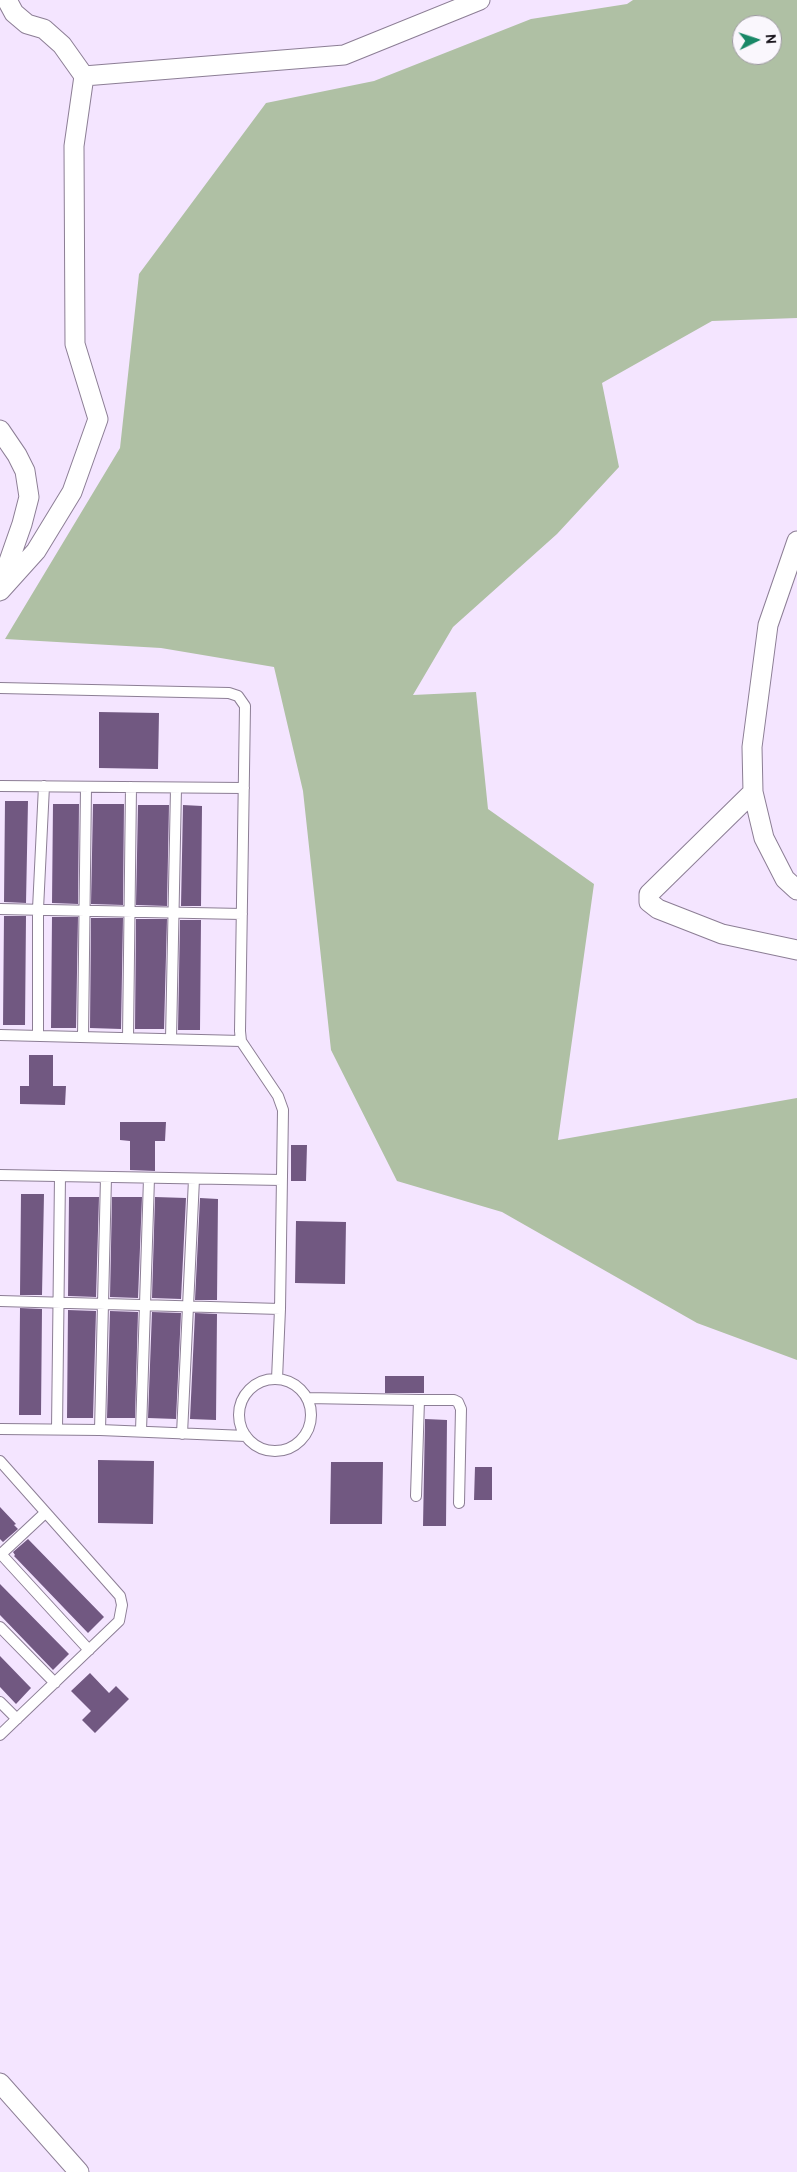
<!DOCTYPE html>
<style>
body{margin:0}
#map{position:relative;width:797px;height:2172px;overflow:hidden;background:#f4e5ff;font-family:Cabin,sans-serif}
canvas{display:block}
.north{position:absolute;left:732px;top:15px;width:50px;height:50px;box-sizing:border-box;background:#faf7fd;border:1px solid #9d99a0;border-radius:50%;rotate:86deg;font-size:14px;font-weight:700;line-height:20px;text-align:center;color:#110c14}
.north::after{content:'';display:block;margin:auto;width:18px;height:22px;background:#198867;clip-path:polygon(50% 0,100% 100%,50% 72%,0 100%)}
</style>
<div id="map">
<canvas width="797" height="2172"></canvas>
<div class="north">N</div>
</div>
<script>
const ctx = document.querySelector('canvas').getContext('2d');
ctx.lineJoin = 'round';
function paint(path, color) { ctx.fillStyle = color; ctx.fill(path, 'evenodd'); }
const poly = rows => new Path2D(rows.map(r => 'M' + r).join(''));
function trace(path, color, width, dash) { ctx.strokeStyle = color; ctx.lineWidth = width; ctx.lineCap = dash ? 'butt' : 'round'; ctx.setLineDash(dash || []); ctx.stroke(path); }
const green = poly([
 [633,0,797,0,797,318,712,321,602,383,619,467,557,534,453,627,413,695,476,692,488,809,594,884,558,1140,797,1098,797,1360,697,1323,502,1212,397,1181,331,1050,303,791,274,667,161,648,5,639,120,448,139,274,266,103,374,81,531,19,627,4],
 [742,25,772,25,772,55,742,55]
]);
const building = poly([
 [99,712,159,713,158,769,99,768],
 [5,801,28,801,26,903,4,902],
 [53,804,79,804,78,904,52,903],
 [93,804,124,804,123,905,91,904],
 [138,805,169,805,167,906,136,905],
 [183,805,202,806,201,906,181,906],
 [4,916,26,916,25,1025,3,1025],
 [52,917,78,917,76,1028,51,1028],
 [91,918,123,918,121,1029,90,1028],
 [136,919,167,919,164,1029,135,1029],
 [180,920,201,920,200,1030,178,1030],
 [29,1055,53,1055,53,1086,66,1086,65,1105,20,1104,20,1086,29,1086],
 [120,1122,166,1122,165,1141,155,1141,155,1171,130,1170,130,1141,120,1140],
 [291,1145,307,1145,306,1181,291,1181],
 [21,1194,44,1194,42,1295,20,1295],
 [69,1197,99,1197,96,1297,68,1296],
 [112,1197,142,1197,138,1298,110,1297],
 [155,1197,186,1198,181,1299,152,1298],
 [200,1198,218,1199,217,1300,195,1300],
 [296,1221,346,1222,345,1284,295,1283],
 [20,1308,42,1309,41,1415,19,1415],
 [68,1310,96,1311,93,1418,67,1418],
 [110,1311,138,1312,135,1418,107,1418],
 [152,1312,181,1313,176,1419,148,1418],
 [195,1313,217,1314,216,1420,190,1419],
 [385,1376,424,1376,424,1393,385,1393],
 [425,1419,447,1420,446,1526,423,1526],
 [98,1460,154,1461,153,1524,98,1523],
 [331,1462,383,1462,382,1524,330,1524],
 [475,1467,492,1467,492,1500,474,1500],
 [0,1507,16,1524,14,1525,18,1529,3,1542,0,1539],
 [28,1539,104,1617,88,1633,14,1556,15,1555,13,1552],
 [0,1584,69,1654,53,1670,0,1615],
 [0,1656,31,1688,16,1704,0,1687],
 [90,1673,109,1693,116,1686,129,1699,95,1733,82,1720,91,1711,71,1691]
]);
const lane = poly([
 [0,688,229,693,238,696,245,706,240,1031,241,1041,278,1096,283,1110,280,1309,277,1379],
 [0,786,244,788],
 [0,909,242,914],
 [0,1035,241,1041],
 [38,1036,38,909,44,786],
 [83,1037,86,787],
 [128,1038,131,787],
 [171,1039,176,788],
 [0,1175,282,1180],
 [0,1301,280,1309],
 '239 1415a36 36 0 1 1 72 0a36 36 0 1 1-72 0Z',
 [307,1398,419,1400,416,1496],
 [419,1400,454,1400,458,1402,461,1409,459,1503],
 [0,1429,100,1430,246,1436],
 [57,1429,60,1176],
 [100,1430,106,1177],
 [141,1431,149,1178],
 [182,1434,194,1179],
 [0,1461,120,1596,122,1605,119,1621,0,1735],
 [0,1553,89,1650],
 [0,1555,45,1513],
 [0,1627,55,1683],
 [0,1702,17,1719]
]);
const street = poly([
 [84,76,344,55,480,0],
 [0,430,17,455,25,471,29,497,22,524,1,584],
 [797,541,768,625,752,747,753,792,764,838,785,879,797,890],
 [0,591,36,551,72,492,98,419,75,344,74,146,84,76,62,45,44,29,27,24,14,13,7,0],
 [753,792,649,894,649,902,658,909,722,934,797,950],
 [0,2083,79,2172]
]);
paint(green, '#afc0a4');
paint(building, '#715881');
trace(lane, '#8c7e95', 12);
trace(street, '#8c7e95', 21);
trace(lane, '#fff', 10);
trace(street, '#fff', 19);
</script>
